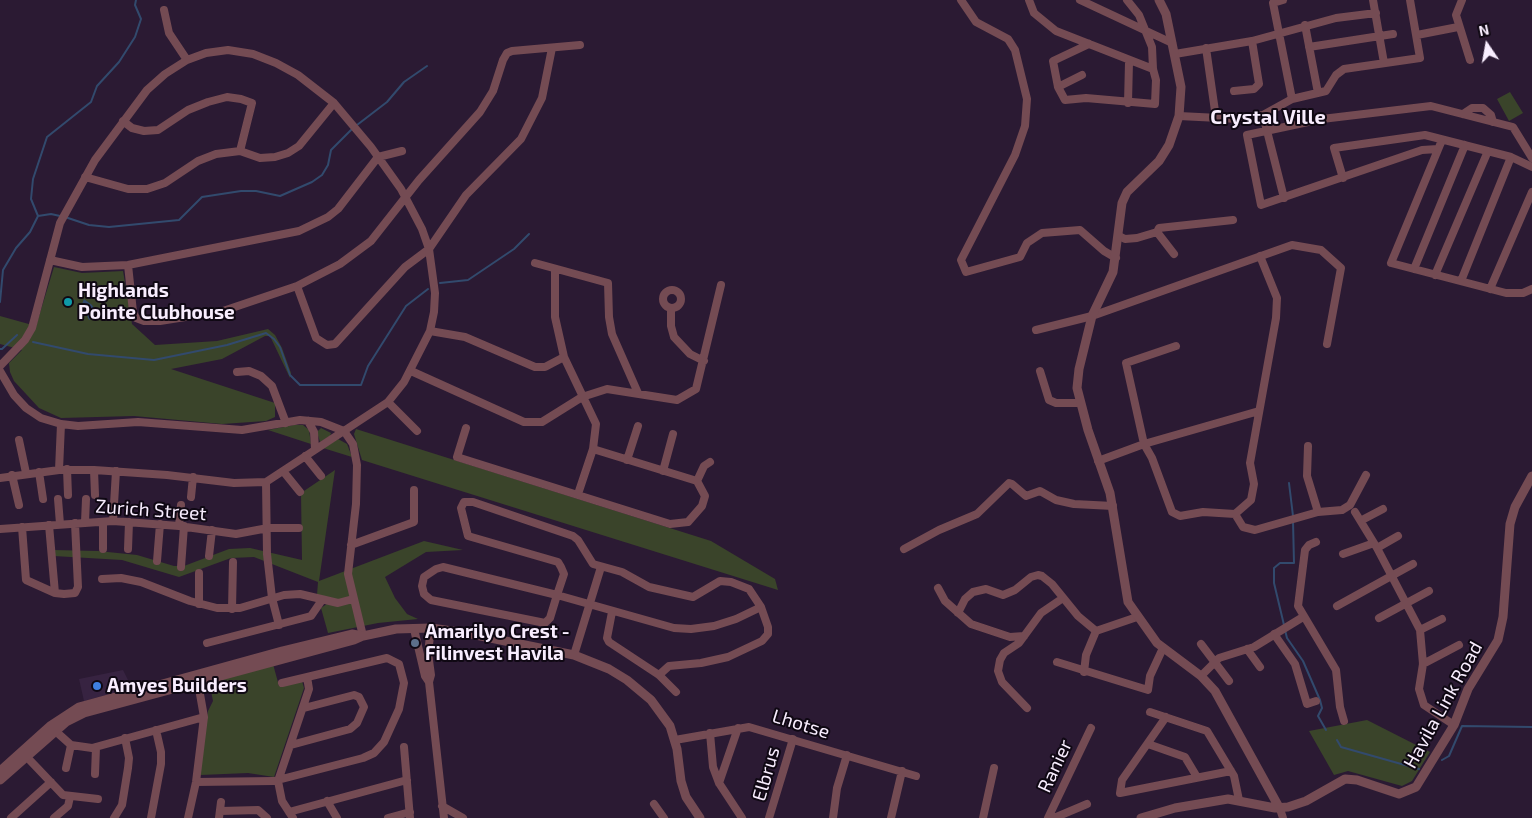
<!DOCTYPE html>
<style>
body{margin:0}
#map{position:relative;width:1532px;height:818px;overflow:hidden;background:#2b1a33;font-family:"Exo 2",sans-serif}
canvas{display:block}
.north{position:absolute;left:1462px;top:20px;width:50px;height:50px;-webkit-text-stroke:4px #0f0813;paint-order:stroke;rotate:348deg;font-size:14px;font-weight:700;line-height:20px;text-align:center;color:#f8edfe}
.north::after{content:'';display:block;margin:auto;width:18px;height:22px;background:#f8edfe;clip-path:polygon(50% 0,100% 100%,50% 72%,0 100%)}
</style>
<div id="map">
<canvas width="1532" height="818"></canvas>
<div class="north">N</div>
</div>
<script>
const ctx = document.querySelector('canvas').getContext('2d');
ctx.lineJoin = 'round';
function paint(path, color) { ctx.fillStyle = color; ctx.fill(path, 'evenodd'); }
const poly = rows => new Path2D(rows.map(r => 'M' + r).join(''));
function trace(path, color, width, dash) { ctx.strokeStyle = color; ctx.lineWidth = width; ctx.lineCap = dash ? 'butt' : 'round'; ctx.setLineDash(dash || []); ctx.stroke(path); }
function drawText(font, color, halo, rows, align = 'center') {
  ctx.font = font + ' "Exo 2",sans-serif'; ctx.lineWidth = 4; ctx.setLineDash([]); ctx.textBaseline = 'middle'; ctx.strokeStyle = halo; ctx.fillStyle = color; for (const [text, x, y, turn = 0] of rows) {
    ctx.save(); ctx.translate(x, y); ctx.rotate((+turn || 0) * Math.PI / 180); ctx.textAlign = isNaN(turn) ? turn : align; if (halo) ctx.strokeText(text, 0, 0); ctx.fillText(text, 0, 0); ctx.restore();
  }
}
const built = poly([
 [123,670,132,688,84,701,79,679]
]);
const green = poly([
 [1510,92,1523,113,1509,121,1497,99],
 [54,267,82,273,123,271,132,324,155,345,217,341,268,329,275,335,282,348,291,373,290,378,270,336,265,336,222,359,171,369,275,403,275,417,266,421,222,424,134,416,61,418,39,408,14,381,10,372,9,363,22,350,0,344,0,316,36,326],
 [294,425,303,425,309,430,311,444,268,430],
 [321,428,331,433,330,436,320,442,317,432],
 [356,429,711,541,775,579,778,590,362,460,354,434],
 [338,439,347,444,352,457,323,448],
 [335,470,319,581,424,541,463,550,426,552,385,577,395,598,407,614,418,619,378,623,328,633,321,608,334,599,317,595,318,582,254,557,231,558,179,577,122,560,54,556,53,550,98,551,137,555,174,566,184,566,229,549,250,548,302,560,301,493],
 [273,664,279,686,302,681,304,688,274,777,248,773,201,775,199,767,208,711,213,701,209,681],
 [1367,720,1430,752,1412,781,1402,786,1348,771,1334,775,1309,731]
]);
const water = poly([
 [84,299,92,305,98,315,89,320,82,304]
]);
const stream = poly([
 [357,125,387,102,404,82,427,66],
 [38,216,51,214,60,216],
 [65,217,89,225,109,227,179,220,202,197,241,191,256,191,280,196,312,182,322,175,328,165,331,150,353,128],
 [440,283,468,280,514,249,529,234],
 [0,302,3,270,16,248,30,232,38,216,31,199,33,179,47,137,91,102,97,86,119,62,135,37,141,19,135,5,136,0],
 [33,342,88,354,154,360,227,345,266,333,274,339,280,347,290,375,300,385,361,385,368,366,406,306,428,289],
 [0,349,2,349,17,335],
 [1289,483,1293,516],
 [1284,625,1274,583,1274,568,1280,563,1294,563,1293,521],
 [1285,630,1287,638,1303,661,1320,700,1322,708,1318,716,1326,730],
 [1337,740,1341,747,1419,769],
 [1442,760,1449,756,1462,726,1532,727]
]);
const minor = poly([
 [961,0,976,22,1008,39,1015,50,1027,99,1025,126,1015,155,961,260,966,272,1020,257,1027,243,1042,233,1080,230,1104,251,1116,258],
 [1029,0,1034,13,1056,31,1153,69],
 [1080,0,1172,43],
 [1283,0,1273,3,1292,99],
 [1373,0,1384,63],
 [1462,0,1456,15,1470,60],
 [164,10,169,33,187,60],
 [1305,25,1318,93],
 [1417,35,1458,27],
 [1089,44,1053,61,1058,87,1065,100,1086,98,1155,104,1156,80,1153,69,1152,47,1139,15,1127,0],
 [1309,47,1393,34],
 [1206,48,1216,118],
 [1175,54,1252,41,1336,18,1376,13],
 [1058,87,1082,75],
 [1234,91,1254,89,1259,84,1252,41],
 [1128,103,1129,62],
 [1463,114,1472,108,1483,108,1491,115,1493,122],
 [1263,115,1284,198],
 [1179,116,1239,119,1263,115,1292,99,1326,91,1336,75,1344,69,1420,58,1410,0],
 [123,121,132,128,144,131,158,130,188,110,208,102,227,97,241,99,252,103,240,151],
 [1442,140,1391,263,1506,293,1523,293,1532,289],
 [1438,149,1422,150,1261,205,1247,135,1322,119,1431,106,1513,127,1532,158],
 [85,177,128,189,147,189,165,183,198,161,216,154,240,151,260,158,275,157,288,153,299,146,334,103],
 [1343,178,1334,148,1425,135,1511,157,1532,167],
 [1157,232,1174,254],
 [1119,236,1125,239,1137,238,1157,232,1159,228,1233,220],
 [50,260,82,267,128,265,299,231,328,217,338,209,378,157,402,151],
 [535,263,608,283,609,317,612,334,638,393],
 [128,265,133,312,136,318,144,321,160,321,223,311,297,286,340,264,371,241,419,180,480,112,493,91,503,60,507,53,512,51,580,45],
 [1414,269,1465,145],
 [555,270,555,317,564,357,596,424,593,449,578,494],
 [1435,275,1488,151],
 [1461,281,1511,157],
 [297,286,316,338,327,345,335,344,405,267,429,249,466,195,521,139,542,98,552,48],
 [1490,289,1532,192],
 '663 299a9 9 0 1 1 18 0a9 9 0 1 1-18 0Z',
 [671,308,671,326,674,337,690,354,704,361],
 [1036,330,1092,316,1292,245,1321,250,1341,268,1327,344],
 [430,331,465,337,535,367,545,367,564,357],
 [1176,346,1126,363,1144,444,1152,458,1172,512,1180,516,1203,512,1235,514,1251,500,1254,484,1250,463,1276,318,1277,298,1260,256],
 [0,366,25,340,32,328,60,223,95,160,147,90,165,74,187,60,206,53,228,50,253,54,276,63,298,75,334,103,371,147,401,189,422,229,429,249,435,293,434,312,430,331,404,382,388,402,266,482,234,483,167,475,94,470,59,470,0,478],
 [0,371,14,395,26,408,41,418,61,424,78,426,138,422,242,430,300,420,321,422,344,431,353,444,357,465,356,504,348,574,363,636],
 [411,371,524,422,542,422,582,397,607,389,677,400,696,389,721,285],
 [1040,371,1049,400,1056,403,1081,403],
 [237,372,249,371,261,376,272,386,286,423],
 [388,402,417,431],
 [308,421,314,432,315,449],
 [466,428,457,457,670,524,688,522,702,506,705,496,697,481,593,449],
 [19,440,26,473],
 [1308,446,1307,476,1318,512],
 [305,456,321,476],
 [627,460,638,426],
 [1098,461,1144,444,1259,411],
 [67,469,68,495],
 [59,470,61,424],
 [94,470,95,495],
 [283,471,300,492],
 [663,471,673,434],
 [39,472,43,499],
 [12,475,19,505],
 [697,481,704,466,710,462],
 [266,482,267,554,272,598,279,625],
 [191,497,193,477],
 [58,499,60,524],
 [1355,512,1377,548,1420,630,1423,664,1419,689,1424,705,1454,725],
 [1235,514,1243,527,1255,530,1318,512,1342,510,1350,505,1366,475],
 [1362,520,1383,509],
 [113,521,116,471],
 [85,522,86,499],
 [49,525,55,593],
 [179,526,181,505],
 [22,527,26,580,55,593,64,594,75,593,78,587,75,523],
 [0,529,113,521,179,526,236,534,268,528,299,528],
 [1316,542,1309,545,1305,550,1298,606,1336,670,1340,707,1344,721],
 [351,545,414,522,414,490],
 [1377,548,1398,536],
 [103,549,103,522],
 [128,549,129,522],
 [904,549,939,530,977,514,1009,483,1012,484,1026,496,1040,491,1056,500,1074,504,1113,506],
 [1343,554,1374,543],
 [209,556,212,530],
 [157,561,160,524],
 [181,567,184,526],
 [102,579,121,578,141,582,190,601,217,608,240,608,284,595,300,594,338,603,353,599],
 [938,588,945,601,971,624,1010,637,1024,636],
 [199,604,199,573],
 [1337,606,1413,564],
 [232,609,233,562],
 [612,612,607,638,609,642,659,675,676,692],
 [958,613,965,599,973,592,986,589,1003,595,1015,590,1031,577,1038,575,1042,576,1052,584,1078,616,1096,631],
 [1379,618,1429,591],
 [414,629,425,676,429,682,444,818],
 [1420,630,1442,619],
 [1274,634,1295,664,1307,704,1316,701],
 [207,643,311,616,322,600],
 [1201,644,1229,681],
 [1247,649,1260,667],
 [574,655,601,567],
 [1057,662,1148,690,1150,676,1163,648],
 [1423,664,1459,645],
 [1084,672,1086,655,1096,631,1137,617],
 [659,675,669,666,701,663,728,657,762,641,768,634,768,627,761,607,749,589,731,582,720,581,693,597,649,587,622,572,593,564,578,540,573,536,473,502,464,502,461,508,468,536,558,562,561,567,564,574,557,595,550,618,545,623,431,600,424,594,422,586,424,577,436,569,443,567,557,595,674,628,691,629,714,626,736,619,761,607],
 [1201,676,1219,658,1254,647,1303,617],
 [429,682,431,675,428,653,431,628],
 [1027,708,1002,682,998,671,1000,660,1004,653,1019,643,1041,613,1063,598],
 [1150,712,1207,731,1234,776,1239,800],
 [1166,717,1122,780,1120,793,1231,771],
 [52,728,71,745,92,748,204,717],
 [710,733,713,767,719,783,742,818],
 [675,740,749,727,916,776],
 [1148,744,1185,757,1197,777],
 [291,745,350,729,357,723,364,707,359,697,354,695,304,708],
 [404,747,410,818],
 [23,753,63,795,98,799],
 [66,768,71,745],
 [95,774,96,747],
 [196,782,274,781,363,758,374,753,384,742,399,709,404,683,399,664,387,658,282,683],
 [719,783,738,728],
 [327,801,337,818],
 [654,804,664,818],
 [442,806,463,818],
 [1280,809,1283,818],
 [221,811,258,810,267,818],
 [289,812,407,780],
 [11,818,51,782],
 [54,818,68,806,70,797],
 [114,818,122,805,128,768,129,758,125,738],
 [151,818,161,764,161,752,156,730],
 [188,818,196,782,204,717,197,677],
 [219,818,221,802],
 [293,818,282,801,278,781,309,689,307,677],
 [388,818,410,812],
 [769,818,793,739],
 [833,818,837,788,847,755],
 [891,818,902,771],
 [983,818,994,768],
 [1048,818,1091,728],
 [1054,818,1087,804]
]);
const tertiary = poly([
 [1159,0,1166,14,1181,87,1179,116,1169,145,1159,161,1127,192,1122,203,1113,272,1092,316,1079,369,1077,388,1088,430,1110,493,1128,602,1157,643,1201,676,1215,691,1280,809],
 [0,771,50,726,79,707,282,651,352,634,363,636],
 [0,780,66,722,84,713,354,640,363,636,396,629,431,628,466,633,574,655,609,669,627,680,651,700,670,726,677,749,681,781,686,797,700,818],
 [1141,818,1175,808,1228,799,1275,808,1288,807,1306,801,1345,779,1357,780,1399,794,1416,787,1454,725,1468,689,1498,640,1503,617,1510,524,1515,507,1532,476]
]);
const markers = [
 [68,302,5,"#0f9aa8"],
 [415,643,5,"#5c6f8a"],
 [97,686,5,"#3f7fe0"]
];
const poiNames = [
 ["Highlands",78,291],
 ["Pointe Clubhouse",78,313],
 ["Amarilyo Crest -",425,632],
 ["Filinvest Havila",425,654],
 ["Amyes Builders",107,686]
];
const streetNames = [
 ["Zurich Street",151,510,4],
 ["Havila Link Road",1443,705,-61],
 ["Lhotse",801,724,17],
 ["Ranier",1055,766,-65],
 ["Elbrus",766,774,-74]
];
const neighbourhoodNames = [
 ["Crystal Ville",1268,117]
];
paint(built, '#372341');
paint(green, '#3a442a');
paint(water, '#324a6d');
trace(stream, '#324a6d', 2);
trace(minor, '#744b53', 8);
trace(tertiary, '#744b53', 9);
for (const [x, y, r, color] of markers) { const dot = new Path2D(); dot.arc(x, y, r, 0, 2 * Math.PI); ctx.fillStyle = color; ctx.fill(dot); trace(dot, '#0f0813', 2); }
drawText('bold 19px', '#f8edfe', '#0f0813', poiNames, 'left');
drawText('19px', '#f8edfe', '#0f0813', streetNames);
drawText('bold 20px', '#f8edfe', '#0f0813', neighbourhoodNames);
</script>
